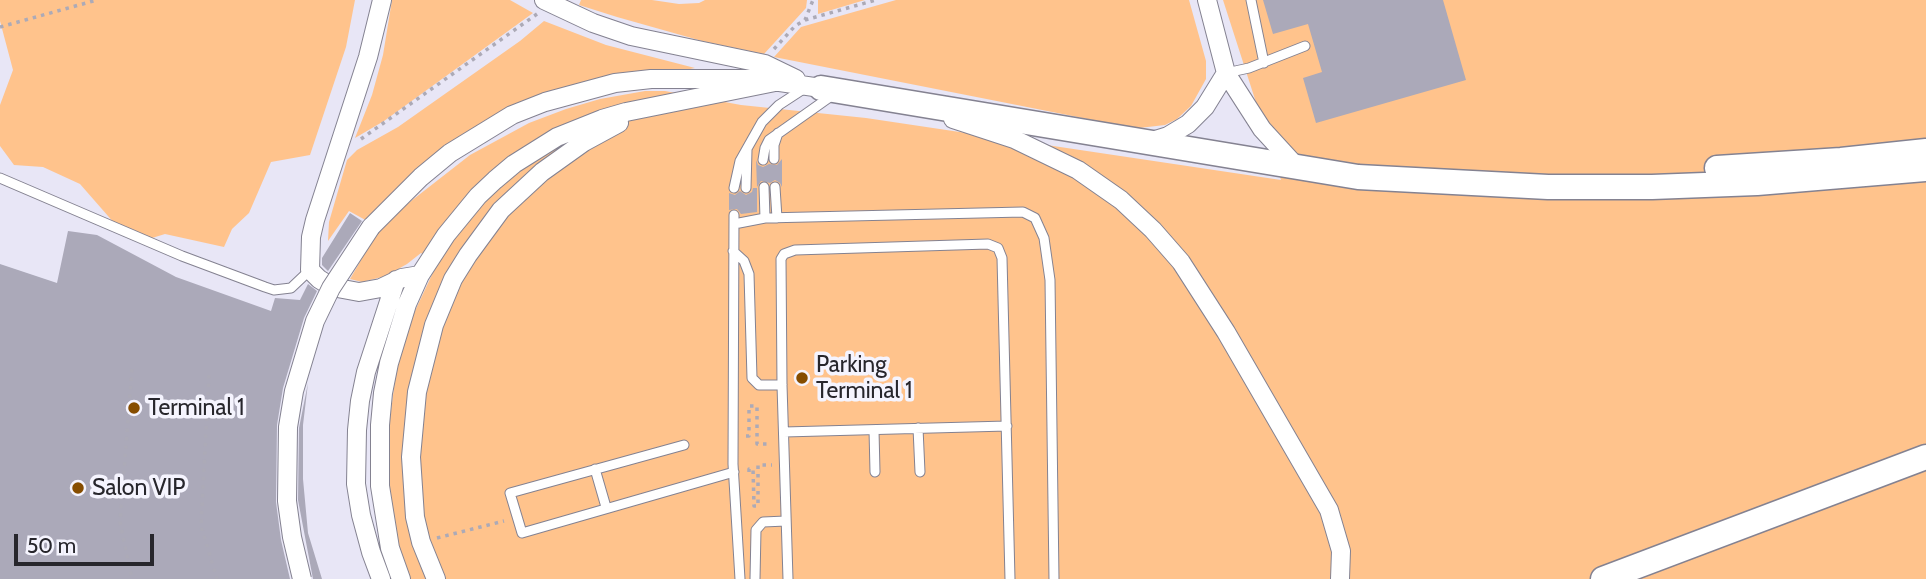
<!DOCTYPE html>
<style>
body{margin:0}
#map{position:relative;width:1926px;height:579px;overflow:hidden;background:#e8e6f6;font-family:Cabin,sans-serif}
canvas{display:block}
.scale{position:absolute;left:14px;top:534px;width:140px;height:32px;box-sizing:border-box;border:4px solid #27262c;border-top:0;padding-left:9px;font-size:21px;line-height:24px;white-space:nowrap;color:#27262c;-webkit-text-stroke:5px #f5f4fe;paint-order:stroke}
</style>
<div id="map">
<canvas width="1926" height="579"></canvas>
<div class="scale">50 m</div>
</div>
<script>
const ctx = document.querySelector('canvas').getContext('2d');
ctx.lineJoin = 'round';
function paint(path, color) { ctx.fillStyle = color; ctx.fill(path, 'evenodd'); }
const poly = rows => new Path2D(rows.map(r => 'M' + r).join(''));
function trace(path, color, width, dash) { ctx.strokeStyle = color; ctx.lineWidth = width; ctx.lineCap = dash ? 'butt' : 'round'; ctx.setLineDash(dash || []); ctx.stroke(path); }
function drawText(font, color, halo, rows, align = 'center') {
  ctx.font = font + ' Cabin,sans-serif'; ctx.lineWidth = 7; ctx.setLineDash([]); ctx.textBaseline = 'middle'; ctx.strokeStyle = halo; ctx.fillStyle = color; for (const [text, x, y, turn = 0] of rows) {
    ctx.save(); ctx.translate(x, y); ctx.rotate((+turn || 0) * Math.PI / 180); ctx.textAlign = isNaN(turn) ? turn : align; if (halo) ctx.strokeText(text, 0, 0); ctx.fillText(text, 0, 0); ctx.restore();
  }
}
const green = poly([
 [0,0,355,0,346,47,310,155,271,162,249,213,232,229,224,247,165,234,152,238,115,224,80,184,43,167,14,165,0,146,0,105,13,70,0,21],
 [392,0,510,0,533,13,384,121,355,138,372,95,383,55],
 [581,0,652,0,679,4,699,3,705,0,807,0,806,8,764,54,702,41,617,17,579,5],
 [818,0,865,0,818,14],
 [896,0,1189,0,1206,61,1206,79,1191,106,1177,119,1165,125,1139,128,1113,124,774,57,801,27],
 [1223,0,1926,0,1926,579,409,579,393,536,385,458,397,364,414,313,437,264,421,253,407,264,386,276,362,282,350,279,379,229,397,212,470,155,529,123,566,109,600,99,645,91,665,91,741,105,866,118,1281,180],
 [544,21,606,45,695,68,531,100,369,222,349,211,328,241,329,222,347,160,357,150,398,127,520,41]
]);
const building = poly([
 [1263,0,1443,0,1466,80,1316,123,1303,78,1322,72,1308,24,1273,34],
 [782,159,782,187,780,183,775,180,770,183,761,181,757,187,756,160,758,165,763,167,769,164,777,165],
 [753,188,757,188,757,212,741,214,737,209,729,210,729,193,735,195,740,191,746,195,752,192],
 [350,213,362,221,328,271,322,265,322,258],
 [68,231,97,235,176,277,271,311,275,298,300,300,308,284,317,291,304,318,283,388,277,425,276,502,281,540,290,579,0,579,0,264,57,283],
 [308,383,303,425,303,479,308,533,322,579,313,579,298,500,299,428]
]);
const path = poly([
 [805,20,876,0],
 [0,27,97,0],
 [774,49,795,26,805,20,813,0],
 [361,139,537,14],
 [132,369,120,522,132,579],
 [209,375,201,526,217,579],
 [746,436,749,436,749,406,757,406,757,444,771,444],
 [749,472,749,469,753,469,754,506,758,506,758,465,772,465],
 [437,538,504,521]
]);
const lane = poly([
 [1251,0,1264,63],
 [1226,73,1249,68,1305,46],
 [774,159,774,145,778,133],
 [763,160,765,148,769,140,834,94],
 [0,178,182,256,265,287,274,290,291,288,310,270],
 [764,187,765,218],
 [775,187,777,218],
 [734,188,740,161,762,122,779,105,805,88],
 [746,188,747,150],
 [734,215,733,464,740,579],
 [734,224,765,218,1023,212,1035,218,1044,238,1050,280,1054,579],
 [733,251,744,261,749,274,752,378,759,385,782,385],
 [918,428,920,472],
 [874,430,875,472],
 [784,432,1007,426],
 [684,445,510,493,522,533,734,472],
 [595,469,606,507],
 [755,579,756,530,763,522,786,521],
 [788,579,782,385,781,259,784,254,795,250,988,244,998,248,1002,258,1010,579]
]);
const street = poly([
 [382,0,368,57,315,220,311,237,310,270,319,279,332,287,359,292,381,288,402,278,420,275],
 [544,0,593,23,631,36,765,64,796,79],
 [1207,0,1226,73,1262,129,1295,165],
 [953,119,1014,139,1078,170,1121,200,1153,230,1181,262,1226,332,1329,510,1341,551,1340,579],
 [1152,141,1168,136,1188,124,1205,107,1226,73],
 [371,227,421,177,450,153,512,115,545,102,615,83,651,79,759,79,821,88],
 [381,579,371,552,361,515,356,484,357,430,360,401,366,372,396,280],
 [401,579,390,548,380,486,380,425,383,393,389,363,407,304,420,275,446,235,478,196,495,180,514,164,557,137,602,119,626,112,780,81],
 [436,579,421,542,415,517,411,457,417,392,434,325,453,279,468,255,501,210,542,172,584,142,619,123]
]);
const secondary = poly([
 [821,88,1358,177,1548,187,1652,187,1757,183,1926,169],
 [1717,168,1841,160,1926,151],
 [1603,579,1926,457]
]);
const streetBridge = poly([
 [302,579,292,537,287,501,288,427,294,391,315,321,331,288,371,227]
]);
const markers = [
 [802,378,7,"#864d00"],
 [134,408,7,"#864d00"],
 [78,488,7,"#864d00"]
];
const poiNames = [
 ["Parking",816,365],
 ["Terminal 1",816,391],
 ["Terminal 1",148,408],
 ["Salon VIP",92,488]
];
paint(green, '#ffc38c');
paint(building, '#aba9b9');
trace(lane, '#848291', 11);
trace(street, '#848291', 20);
trace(secondary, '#848291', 27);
trace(path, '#acaab7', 3.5, [3.5, 5]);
trace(lane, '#fff', 9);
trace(street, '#fff', 18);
trace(secondary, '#fff', 24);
trace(streetBridge, '#848291', 20, []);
trace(streetBridge, '#fff', 18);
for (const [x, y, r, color] of markers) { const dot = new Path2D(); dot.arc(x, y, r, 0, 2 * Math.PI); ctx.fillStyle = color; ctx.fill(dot); trace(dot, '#f5f4fe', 2.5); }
drawText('23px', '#27262c', '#f5f4fe', poiNames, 'left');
</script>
